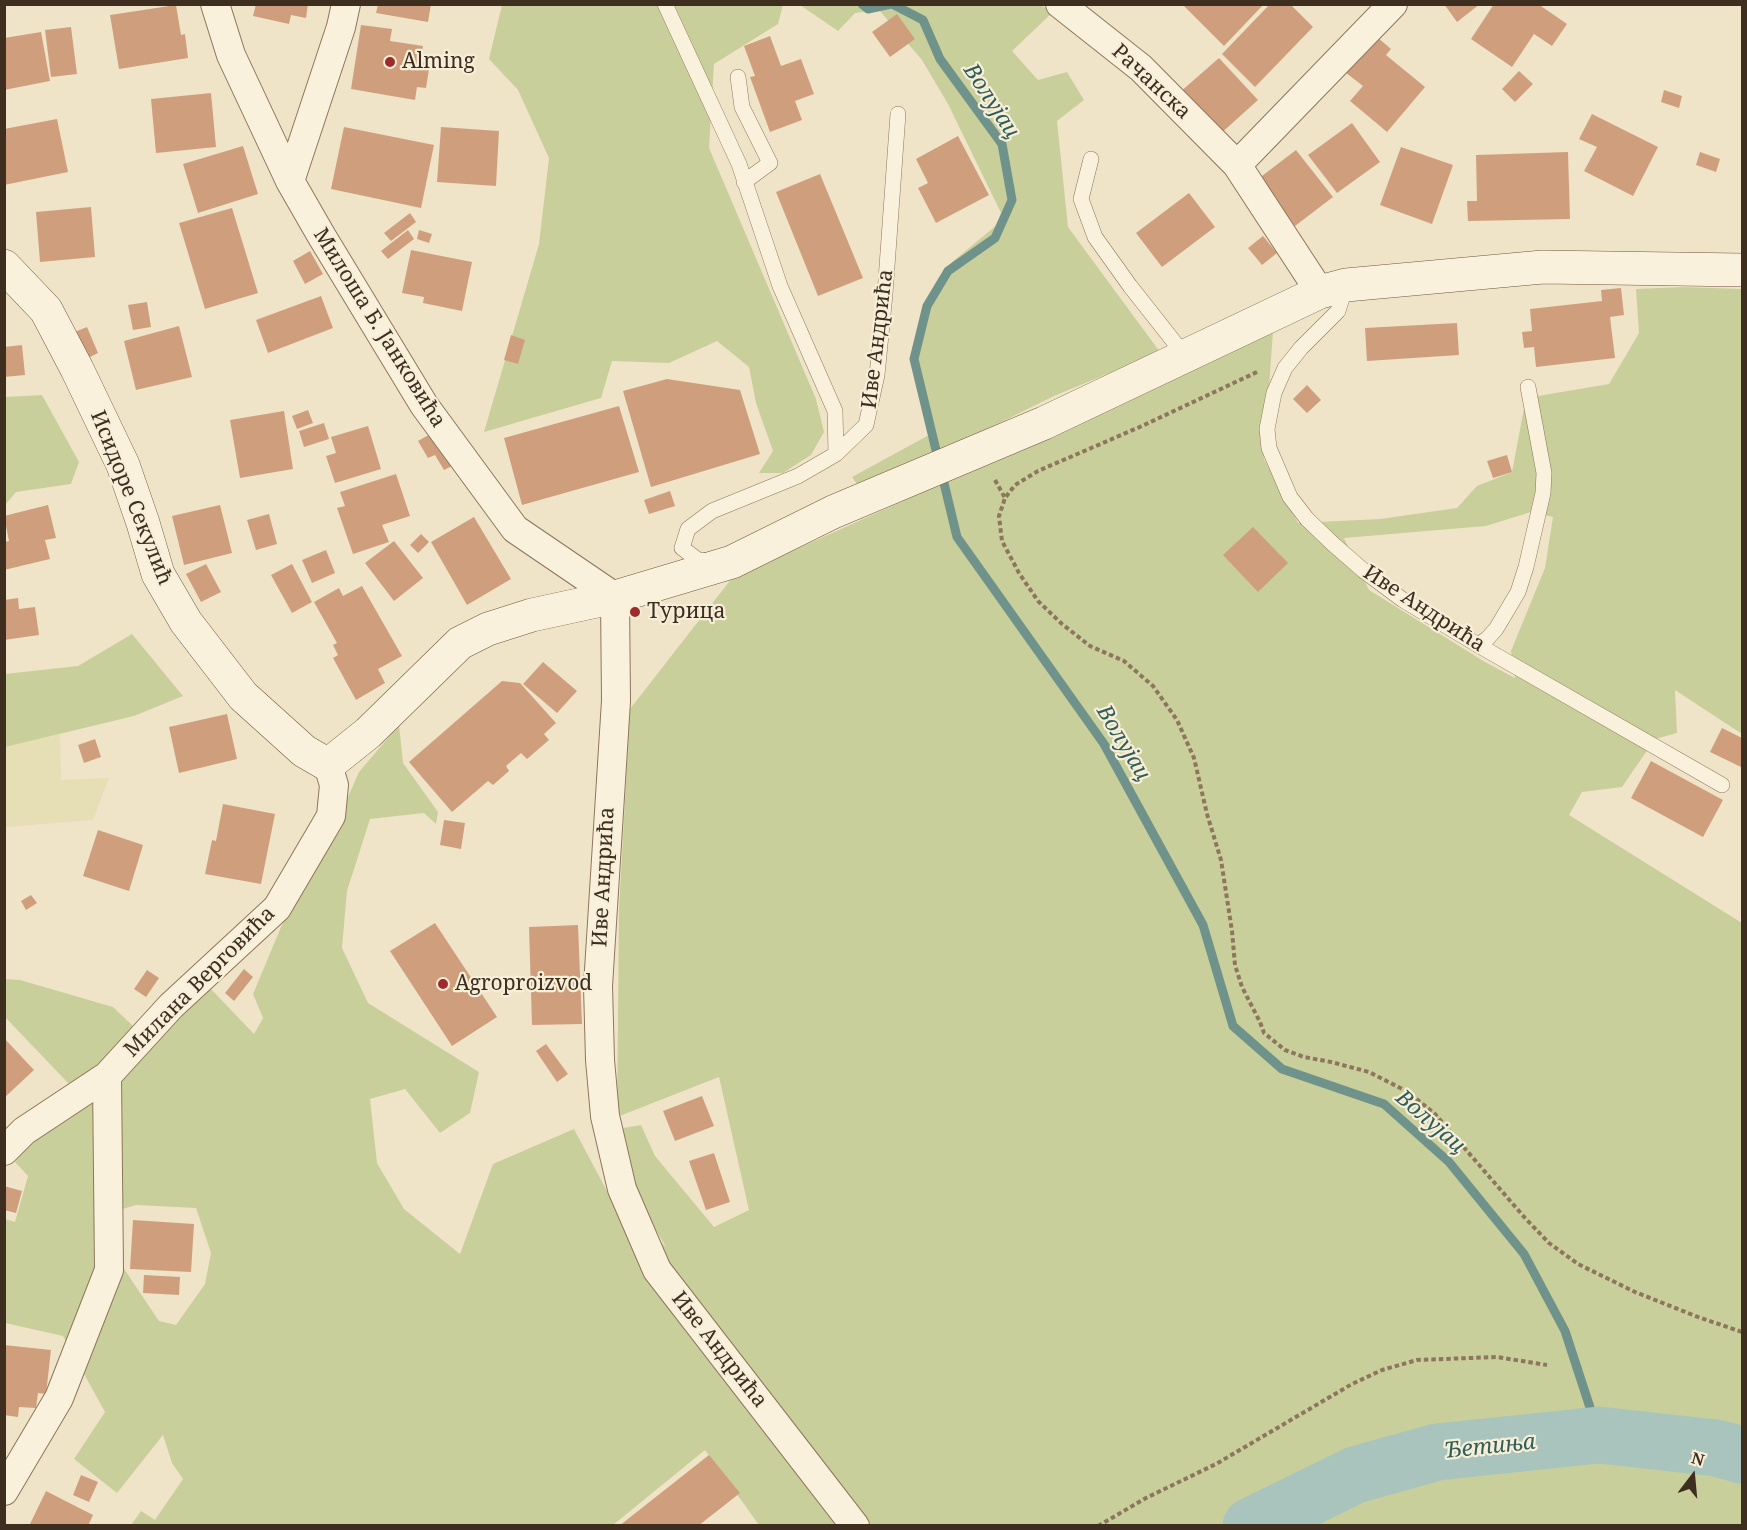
<!DOCTYPE html>
<meta charset="utf-8">
<style>
body{margin:0}
#map{position:relative;width:1747px;height:1530px;overflow:hidden;background:#f0e4c8;font-family:"Noto Serif",serif}
canvas{display:block}
.frame{position:absolute;inset:0;border:6px solid #3d2e20;pointer-events:none}
.north{position:absolute;left:1663px;top:1446px;width:60px;height:60px;-webkit-text-stroke:4px #f7eed8;paint-order:stroke;rotate:16deg;font-size:16px;font-weight:700;line-height:24px;text-align:center;color:#3d2e20}
.north::after{content:'';display:block;margin:auto;width:21px;height:27px;background:#3d2e20;clip-path:polygon(50% 0,100% 100%,50% 72%,0 100%)}
</style>
<div id="map">
<canvas width="1747" height="1530"></canvas>
<div class="frame"></div>
<div class="north">N</div>
</div>
<script>
const ctx = document.querySelector('canvas').getContext('2d');
ctx.lineJoin = 'round';
function paint(path, color) { ctx.fillStyle = color; ctx.fill(path, 'evenodd'); }
const poly = rows => new Path2D(rows.map(r => 'M' + r).join(''));
function trace(path, color, width, dash) { ctx.strokeStyle = color; ctx.lineWidth = width; ctx.lineCap = dash ? 'butt' : 'round'; ctx.setLineDash(dash || []); ctx.stroke(path); }
function drawText(font, color, halo, rows, align = 'center') {
  ctx.font = font + ' "Noto Serif",serif'; ctx.lineWidth = 4.5; ctx.setLineDash([]); ctx.textBaseline = 'middle'; ctx.strokeStyle = halo; ctx.fillStyle = color; for (const [text, x, y, turn = 0] of rows) {
    ctx.save(); ctx.translate(x, y); ctx.rotate((+turn || 0) * Math.PI / 180); ctx.textAlign = isNaN(turn) ? turn : align; if (halo) ctx.strokeText(text, 0, 0); ctx.fillText(text, 0, 0); ctx.restore();
  }
}
const farmland = poly([
 [60,734,61,780,109,778,93,820,5,827,5,747]
]);
const green = poly([
 [1040,4,1052,13,1012,51,1038,80,1067,72,1084,100,1057,121,1068,227,1160,352,1054,396,862,491,852,477,929,435,912,349,927,300,952,262,1004,219,948,104,922,60,879,10,855,13,838,31,800,5],
 [502,5,783,5,778,24,714,64,709,148,816,399,824,432,811,455,783,473,759,473,773,451,756,403,749,367,717,341,669,363,612,361,601,398,484,432,539,244,549,158,518,90,489,59],
 [1683,287,1742,289,1742,734,1675,690,1677,733,1655,739,1622,787,1582,792,1569,815,1742,923,1742,1525,759,1525,705,1450,613,1525,131,1525,141,1511,155,1520,183,1479,172,1463,163,1435,117,1493,74,1459,105,1412,63,1336,5,1323,5,1219,15,1222,28,1176,15,1162,69,1084,5,1017,5,979,20,980,113,1007,153,1045,210,988,254,1034,263,1018,253,994,281,927,333,831,359,772,399,725,403,763,438,812,436,824,424,813,370,819,347,891,342,948,368,1003,479,1072,470,1113,440,1133,405,1089,370,1099,377,1163,404,1209,460,1254,493,1164,574,1129,608,1193,666,1247,630,1187,617,1129,641,1125,655,1156,714,1227,749,1210,719,1077,617,1117,619,909,630,709,732,578,961,475,1273,331,1264,459,1298,523,1380,519,1457,508,1477,486,1512,472,1526,398,1609,384,1639,333,1636,289],
 [1531,512,1553,517,1545,568,1511,651,1515,678,1485,662,1369,590,1344,538,1486,526],
 [136,1205,196,1208,211,1253,205,1284,176,1325,159,1321,98,1230,99,1216],
 [42,395,79,462,71,484,16,492,5,505,5,397],
 [132,634,183,696,134,716,5,747,5,674,78,666]
]);
const stream = poly([
 [862,4,868,9,891,4],
 [892,4,923,20,940,59,1002,144,1012,200,995,238,948,271,927,306,914,359,957,537,1104,744,1203,925,1233,1026,1282,1069,1384,1104,1449,1162,1524,1254,1565,1331,1599,1435]
]);
const river = poly([
 [1251,1526,1355,1475,1437,1452,1599,1435,1716,1448,1742,1455]
]);
const building = poly([
 [256,4,308,4,306,18,291,15,289,24,253,16],
 [378,4,431,4,428,22,376,13],
 [1182,4,1264,4,1224,46],
 [1270,4,1290,4,1313,27,1255,87,1222,54],
 [1444,4,1480,4,1457,22],
 [1494,4,1538,4,1567,24,1552,46,1534,34,1512,67,1471,39],
 [176,5,181,35,185,34,188,58,119,69,110,15],
 [897,14,915,39,890,57,872,32],
 [361,25,392,29,390,41,423,46,420,62,430,63,426,88,417,87,415,100,351,89],
 [71,27,77,74,51,77,45,30],
 [41,32,50,81,4,90,4,38],
 [1371,32,1391,49,1386,55,1425,87,1387,132,1350,101,1363,86,1341,69],
 [770,36,781,66,801,59,814,94,795,101,802,120,770,132,750,77,755,76,744,46],
 [1219,58,1258,100,1218,136,1179,93],
 [1519,71,1533,84,1515,102,1502,89],
 [1664,90,1682,96,1679,108,1661,102],
 [211,93,216,147,156,153,151,99],
 [1592,114,1658,147,1633,196,1584,171,1597,147,1579,139],
 [57,119,68,172,4,185,4,129],
 [1352,123,1380,162,1337,193,1308,155],
 [344,127,434,145,421,208,331,189],
 [441,127,499,131,496,186,437,182],
 [958,136,989,195,936,223,918,188,928,183,916,159],
 [243,146,258,194,198,213,183,164],
 [1401,147,1453,165,1432,224,1380,205],
 [1296,150,1333,197,1295,226,1258,179],
 [1568,152,1570,219,1468,221,1467,201,1477,201,1476,155],
 [1700,152,1720,159,1716,172,1696,165],
 [820,174,863,278,818,296,776,192],
 [1189,193,1215,227,1162,267,1136,233],
 [91,207,95,257,40,262,36,212],
 [232,208,258,293,205,309,179,223],
 [410,213,416,222,391,241,384,233],
 [408,230,414,239,388,259,381,251],
 [419,230,432,234,429,243,417,239],
 [1263,236,1277,253,1262,265,1248,248],
 [411,250,472,262,462,311,423,303,424,297,402,293],
 [310,251,323,274,305,284,293,261],
 [1621,288,1624,315,1610,317,1615,358,1536,367,1534,347,1524,348,1522,332,1532,331,1530,309,1602,301,1601,290],
 [321,296,333,328,268,353,256,320],
 [147,302,151,327,133,330,128,305],
 [1457,323,1459,355,1367,361,1365,328],
 [179,326,192,377,136,390,124,341],
 [87,327,98,353,84,360,72,333],
 [511,335,525,340,518,364,504,360],
 [22,345,25,375,4,377,4,347],
 [667,379,740,390,760,454,651,487,623,391],
 [1307,385,1321,400,1307,413,1293,399],
 [619,406,639,472,522,505,504,438],
 [308,410,313,423,297,429,292,416],
 [284,411,293,469,240,478,230,420],
 [324,423,329,439,304,447,299,431],
 [368,426,381,469,335,483,326,456,336,453,331,437],
 [434,432,454,465,444,470,435,455,428,458,418,441],
 [1507,455,1512,472,1493,478,1487,461],
 [396,474,410,516,382,525,389,542,353,554,337,508,345,506,340,492],
 [670,491,675,506,649,514,644,500],
 [48,505,56,538,45,540,50,559,4,570,4,542,9,541,4,516],
 [220,505,232,553,184,565,172,516],
 [269,514,277,544,256,550,247,520],
 [474,517,511,579,467,605,431,542],
 [1253,527,1288,563,1258,592,1223,555],
 [421,534,429,542,418,553,410,545],
 [394,541,423,578,394,601,365,563],
 [326,550,335,573,312,583,302,560],
 [206,564,221,592,201,602,186,574],
 [292,564,312,602,292,613,271,575],
 [362,586,402,656,378,669,385,683,356,700,333,658,338,655,333,645,337,643,314,602,339,588,343,596],
 [18,598,19,609,35,607,39,635,4,640,4,600],
 [543,662,577,691,557,713,523,684],
 [502,681,520,683,556,723,544,734,549,740,527,759,521,753,506,766,509,771,493,785,488,781,452,812,409,762],
 [227,714,237,759,179,773,169,727],
 [1722,728,1742,738,1742,764,1741,767,1710,752],
 [95,739,101,757,84,763,78,745],
 [1651,761,1723,800,1703,837,1631,798],
 [223,804,275,814,261,884,205,874,212,840,216,841],
 [444,820,465,823,461,849,440,845],
 [98,830,143,845,129,891,83,876],
 [31,895,37,903,26,910,21,901],
 [435,923,497,1017,452,1046,390,951],
 [578,925,582,1024,532,1025,529,927],
 [244,969,253,977,234,1001,225,993],
 [147,970,159,978,146,997,134,989],
 [4,1038,34,1070,4,1098],
 [546,1044,568,1074,557,1082,536,1051],
 [702,1096,714,1126,675,1141,663,1111],
 [714,1153,730,1202,706,1210,689,1161],
 [4,1186,22,1191,16,1213,4,1210],
 [133,1220,194,1224,191,1272,130,1269],
 [144,1275,180,1277,179,1295,143,1293],
 [4,1345,51,1350,46,1394,38,1393,36,1408,19,1407,18,1417,4,1415],
 [709,1455,740,1493,698,1526,619,1526],
 [81,1475,98,1482,89,1502,73,1495],
 [46,1491,93,1515,88,1526,29,1526]
]);
const path = poly([
 [1257,372,1142,426,1038,471,1015,485,1005,498,999,516,1002,541,1019,573,1038,601,1062,624,1090,646,1124,661,1153,686,1177,720,1194,758,1207,814,1221,860,1232,931,1235,965,1242,987,1260,1022,1264,1033,1285,1050,1304,1057,1331,1062,1369,1072,1408,1092,1435,1114,1525,1218,1549,1243,1578,1264,1635,1292,1698,1317,1742,1332],
 [995,480,1005,498],
 [1098,1526,1146,1498,1216,1464,1352,1384,1382,1370,1417,1360,1497,1357,1547,1365]
]);
const lane = poly([
 [665,4,739,164,780,286,835,411,836,454],
 [738,77,742,107,770,163,744,182],
 [1091,159,1081,199,1095,237,1130,286,1186,357],
 [1346,285,1338,311,1301,348,1285,368,1274,393,1267,429,1269,448,1290,497,1307,519,1333,544,1364,571,1403,600,1478,645,1722,785],
 [711,561,698,560,682,548,688,529,712,511,798,476,836,454,866,425,877,375,885,294,898,114],
 [1478,645,1487,639,1496,629,1518,592,1526,567,1543,493,1544,473,1528,387]
]);
const street = poly([
 [215,4,231,55,290,181,321,235,424,405,515,529,615,597,616,701,598,986,600,1060,605,1116,622,1189,657,1270,855,1526],
 [1060,4,1141,68,1237,165,1320,292],
 [1237,165,1393,4],
 [290,181,341,27,346,4],
 [4,1151,24,1131,107,1076],
 [4,1491,59,1398,109,1270,107,1076,171,1006,277,908,331,816,334,785,328,765]
]);
const secondary = poly([
 [4,266,46,310,77,369,123,465,143,523,158,574,186,622,243,696,304,751,328,765,368,733,460,643,488,629,532,615,615,597,732,562,833,512,1044,423,1320,292,1346,285,1543,267,1742,270]
]);
const markers = [
 [390,62,6,"#9e2a2b"],
 [635,612,6,"#9e2a2b"],
 [443,984,6,"#9e2a2b"]
];
const poiNames = [
 ["Alming",402,62],
 ["Турица",647,612],
 ["Agroproizvod",455,984]
];
const streetNames = [
 ["Рачанска",1151,82,43],
 ["Милоша Б. Јанковића",379,328,58],
 ["Иве Андрића",878,339,-83],
 ["Исидоре Секулић",131,498,68],
 ["Иве Андрића",1424,609,33],
 ["Иве Андрића",604,877,-87],
 ["Милана Верговића",200,982,-45],
 ["Иве Андрића",719,1350,52]
];
const waterNames = [
 ["Волујац",991,101,57],
 ["Волујац",1123,743,59],
 ["Волујац",1430,1122,41],
 ["Ђетиња",1490,1447,-6]
];
paint(farmland, '#e6deb5');
paint(green, '#c9cf9b');
trace(stream, '#6f938a', 9);
trace(river, '#a9c4bc', 57);
paint(building, '#cf9f7d');
trace(lane, '#8d765c', 16);
trace(street, '#8d765c', 30);
trace(secondary, '#6f573f', 34);
trace(path, '#8d765c', 4, [4.5, 3]);
trace(lane, '#faf1dc', 15);
trace(street, '#faf1dc', 28);
trace(secondary, '#faf1dc', 33);
for (const [x, y, r, color] of markers) { const dot = new Path2D(); dot.arc(x, y, r, 0, 2 * Math.PI); ctx.fillStyle = color; ctx.fill(dot); trace(dot, '#f7eed8', 2); }
drawText('21px', '#3d2e20', '#f7eed8', poiNames, 'left');
drawText('21px', '#3d2e20', '#f7eed8', streetNames);
drawText('italic 22px', '#2f5d5a', '#f7eed8', waterNames);
</script>
